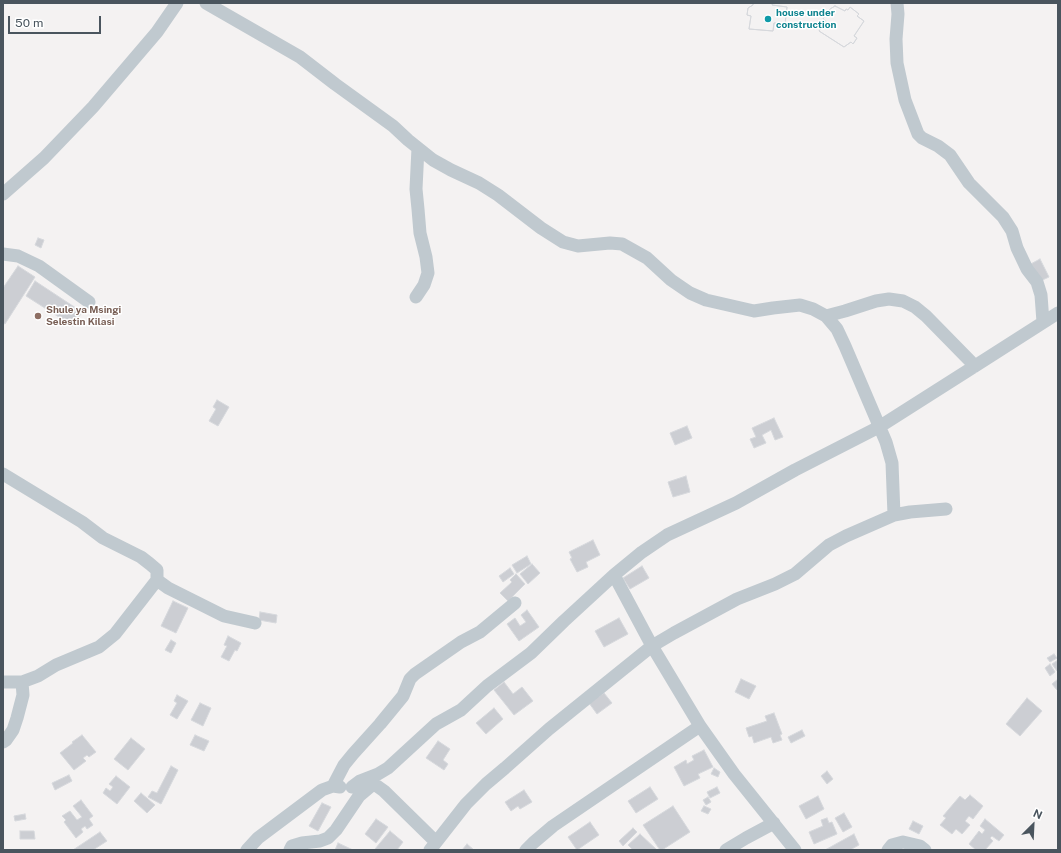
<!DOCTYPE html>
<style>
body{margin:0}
#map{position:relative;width:1061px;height:853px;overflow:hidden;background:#f4f2f2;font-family:"Public Sans",sans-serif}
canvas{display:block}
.frame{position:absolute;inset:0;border:4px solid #4a555e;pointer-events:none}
.north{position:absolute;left:1013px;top:805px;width:40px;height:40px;-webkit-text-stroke:3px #fff;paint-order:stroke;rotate:24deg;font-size:11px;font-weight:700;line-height:16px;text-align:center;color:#4a555e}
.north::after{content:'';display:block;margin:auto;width:14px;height:18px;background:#4a555e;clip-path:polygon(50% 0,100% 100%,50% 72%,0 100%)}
.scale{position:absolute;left:8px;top:16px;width:93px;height:18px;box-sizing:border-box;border:2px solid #4a555e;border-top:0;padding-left:5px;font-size:12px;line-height:14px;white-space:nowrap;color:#4a555e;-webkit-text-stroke:3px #fff;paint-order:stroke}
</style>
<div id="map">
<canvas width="1061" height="853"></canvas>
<div class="frame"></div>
<div class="north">N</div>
<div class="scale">50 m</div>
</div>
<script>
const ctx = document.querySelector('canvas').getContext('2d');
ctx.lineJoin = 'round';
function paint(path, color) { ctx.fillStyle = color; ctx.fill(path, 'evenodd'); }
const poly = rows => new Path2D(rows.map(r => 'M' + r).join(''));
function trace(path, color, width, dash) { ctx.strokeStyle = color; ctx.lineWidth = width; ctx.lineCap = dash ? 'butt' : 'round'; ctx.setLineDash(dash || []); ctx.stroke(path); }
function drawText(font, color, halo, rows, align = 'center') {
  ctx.font = font + ' "Public Sans",sans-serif'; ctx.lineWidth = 3; ctx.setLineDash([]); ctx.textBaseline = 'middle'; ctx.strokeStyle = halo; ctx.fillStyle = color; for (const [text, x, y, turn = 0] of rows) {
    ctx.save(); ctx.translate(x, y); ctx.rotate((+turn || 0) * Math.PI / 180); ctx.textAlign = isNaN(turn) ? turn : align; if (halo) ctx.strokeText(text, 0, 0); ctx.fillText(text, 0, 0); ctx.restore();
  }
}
const building = poly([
 [753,3,773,3,772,5,787,7,785,24,774,23,773,31,749,29,751,16,747,15,748,8,753,5,753,3],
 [753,3,773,3,772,5,787,7,785,24,774,23,773,31,749,29,751,16,747,15,748,8,753,5,753,3],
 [835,6,845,11,846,9,848,10,850,7,859,14,857,16,864,21,854,36,857,38,853,44,851,42,844,47,819,31,826,21,823,19,830,9,835,6],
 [835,6,845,11,846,9,848,10,850,7,859,14,857,16,864,21,854,36,857,38,853,44,851,42,844,47,819,31,826,21,823,19,830,9,835,6],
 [38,238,44,240,41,248,35,245,38,238],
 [1040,259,1049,277,1036,283,1027,266,1040,259],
 [18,266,35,277,5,324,3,323,3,288,18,266],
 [35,281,82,312,73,326,26,296,35,281],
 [217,400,229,407,218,426,209,421,216,409,213,407,217,400],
 [774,418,783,437,775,440,771,430,762,435,766,443,754,448,750,439,756,437,752,428,774,418],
 [687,426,692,438,675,445,670,433,687,426],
 [686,476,690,492,673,497,668,482,686,476],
 [593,540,600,555,586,562,588,567,577,572,570,559,572,558,569,552,593,540],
 [527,556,531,564,517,573,512,565,527,556],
 [532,564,540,573,528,584,520,574,532,564],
 [642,566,649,578,630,589,623,578,642,566],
 [510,568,514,574,503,582,499,576,510,568],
 [516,574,525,584,508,601,500,593,512,582,510,580,516,574],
 [173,601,188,608,176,633,161,626,173,601],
 [527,610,539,627,519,641,507,624,515,618,520,626,526,622,521,615,527,610],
 [260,612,277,615,276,623,259,620,260,612],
 [619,618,628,634,604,647,595,631,619,618],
 [228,636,241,643,237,651,235,650,229,661,221,657,227,646,224,645,228,636],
 [171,640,176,643,171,653,165,650,171,640],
 [1054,654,1057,658,1050,662,1047,658,1054,654],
 [1058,660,1058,671,1057,671,1052,664,1058,660],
 [1050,664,1055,672,1050,676,1045,668,1050,664],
 [741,679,756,686,749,699,735,692,741,679],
 [1058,679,1058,689,1057,690,1052,684,1058,679],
 [504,682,513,694,522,687,533,701,514,715,494,690,504,682],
 [604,693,612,703,597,714,589,703,604,693],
 [177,695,188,701,177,719,170,715,177,703,174,701,177,695],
 [1027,698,1042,711,1020,736,1006,724,1027,698],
 [200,703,211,708,203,726,191,720,200,703],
 [494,708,503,719,486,734,476,723,494,708],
 [774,713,782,734,780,735,782,740,773,743,771,737,754,743,752,736,749,737,746,728,767,721,765,716,774,713],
 [802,730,805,736,791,743,788,737,802,730],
 [82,735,96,752,89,757,87,755,83,758,86,761,74,770,60,753,73,743,72,742,82,735],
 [195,735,209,741,204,751,190,745,195,735],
 [131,738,145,749,128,770,114,759,131,738],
 [438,741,450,749,443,760,448,764,444,770,426,758,438,741],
 [704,750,713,767,698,774,700,778,684,786,674,767,686,760,687,764,694,760,692,756,704,750],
 [171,766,178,770,161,804,148,797,152,791,157,793,171,766],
 [714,768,720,772,718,777,711,774,714,768],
 [827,771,833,779,827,784,821,776,827,771],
 [69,775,72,781,55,790,52,783,69,775],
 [116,776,130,787,117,804,103,793,106,788,110,791,113,787,109,784,116,776],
 [650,787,658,799,636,813,628,801,650,787],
 [717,787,720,793,710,798,707,792,717,787],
 [524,790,532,802,520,809,518,806,511,811,505,802,524,790],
 [141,793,155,805,147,813,134,801,141,793],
 [970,795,983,806,973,819,969,816,965,821,970,825,962,834,956,829,952,834,940,825,946,818,943,816,960,796,965,800,970,795],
 [818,796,824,809,806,819,799,806,818,796],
 [708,797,711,802,706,805,703,800,708,797],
 [81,800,93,816,89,819,93,825,87,829,85,826,81,829,83,832,76,838,64,822,66,820,62,816,70,811,77,820,82,817,73,806,81,800],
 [322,803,331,807,318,831,309,826,322,803],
 [673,806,690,832,662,850,660,850,643,825,673,806],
 [704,806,711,809,708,814,701,811,704,806],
 [844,813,852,827,843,832,835,818,844,813],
 [25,814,26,819,15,821,14,816,25,814],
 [827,818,829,823,832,822,837,834,814,844,809,832,823,826,821,820,827,818],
 [376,819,388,827,376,843,365,834,376,819],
 [985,819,1004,835,999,841,992,836,990,838,993,841,985,850,976,850,969,844,979,831,982,834,985,830,980,826,985,819],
 [913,821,923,826,919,834,909,829,913,821],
 [590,822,599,835,577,850,568,837,590,822],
 [633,828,637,832,623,846,619,841,633,828],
 [20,831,34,831,35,839,20,839,20,831],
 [390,831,403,842,397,850,376,850,375,849,390,831],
 [100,832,107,841,93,850,73,850,100,832],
 [640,834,657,850,633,850,628,845,640,834],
 [854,834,859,845,850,850,825,850,854,834],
 [338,843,353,850,335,850,338,843],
 [467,844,474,850,462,850,467,844]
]);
const minor = poly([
 [206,3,300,57,335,84,393,126,408,140,433,160,451,170,479,183,498,195,541,228,563,242,578,246,610,243,622,244,647,258,671,280,690,293,706,300,754,311,773,308,800,305,813,309,826,316,837,329,845,346,886,442,892,463,894,515],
 [897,3,898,14,896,39,897,63,905,100,918,134,922,138,938,146,950,155,969,183,1003,217,1012,231,1017,248,1027,269,1037,282,1041,295,1043,322],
 [3,194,44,158,93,107,157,32,177,3],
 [3,254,18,256,39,266,89,302],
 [416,297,424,285,428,273,426,257,420,233,418,209,416,189,418,148],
 [826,316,845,311,876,301,889,299,903,301,915,307,926,316,975,366],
 [3,474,82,522,103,538,141,557,150,564,157,570,157,580,168,588,224,616,255,623],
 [614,575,652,646,700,726,734,774,795,850],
 [3,682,22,682,38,676,56,665,99,647,115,634,157,580],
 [3,742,6,740,13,730,17,718,23,695,22,682],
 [333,786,344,765,353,754,380,724,403,696,410,679,415,674,461,642,480,632,515,603],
 [352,787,360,781,378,774,388,768,436,724,461,710,487,686,531,653,564,621,614,575,642,552,667,535,736,503,795,470,879,427,975,366,1058,313],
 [247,850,258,838,322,790,333,786,340,787],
 [290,850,292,846,302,843,320,841,328,838,336,830,359,796,372,785,377,786,384,791,436,842],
 [430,850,466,804,486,784,505,768,549,729,652,646,674,633,737,599,775,584,795,574,829,545,846,536,894,515,910,512,946,509],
 [526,850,533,843,553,826,700,726],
 [726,850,746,838,774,823],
 [888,850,892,845,903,842,920,846,925,850]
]);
const markers = [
 [768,19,4,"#0f9aa8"],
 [38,316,4,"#8d6e63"]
];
const cultureNames = [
 ["house under",776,13],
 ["construction",776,25]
];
const educationNames = [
 ["Shule ya Msingi",46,310],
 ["Selestin Kilasi",46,322]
];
paint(building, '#ccced3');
trace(building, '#d6d8dc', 1);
trace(minor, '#c0c9cf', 13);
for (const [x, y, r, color] of markers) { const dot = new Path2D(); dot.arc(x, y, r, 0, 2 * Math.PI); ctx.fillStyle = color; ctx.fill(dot); trace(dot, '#fff', 1.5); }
drawText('bold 10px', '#0d838f', '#fff', cultureNames, 'left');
drawText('bold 10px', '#785e54', '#fff', educationNames, 'left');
</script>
